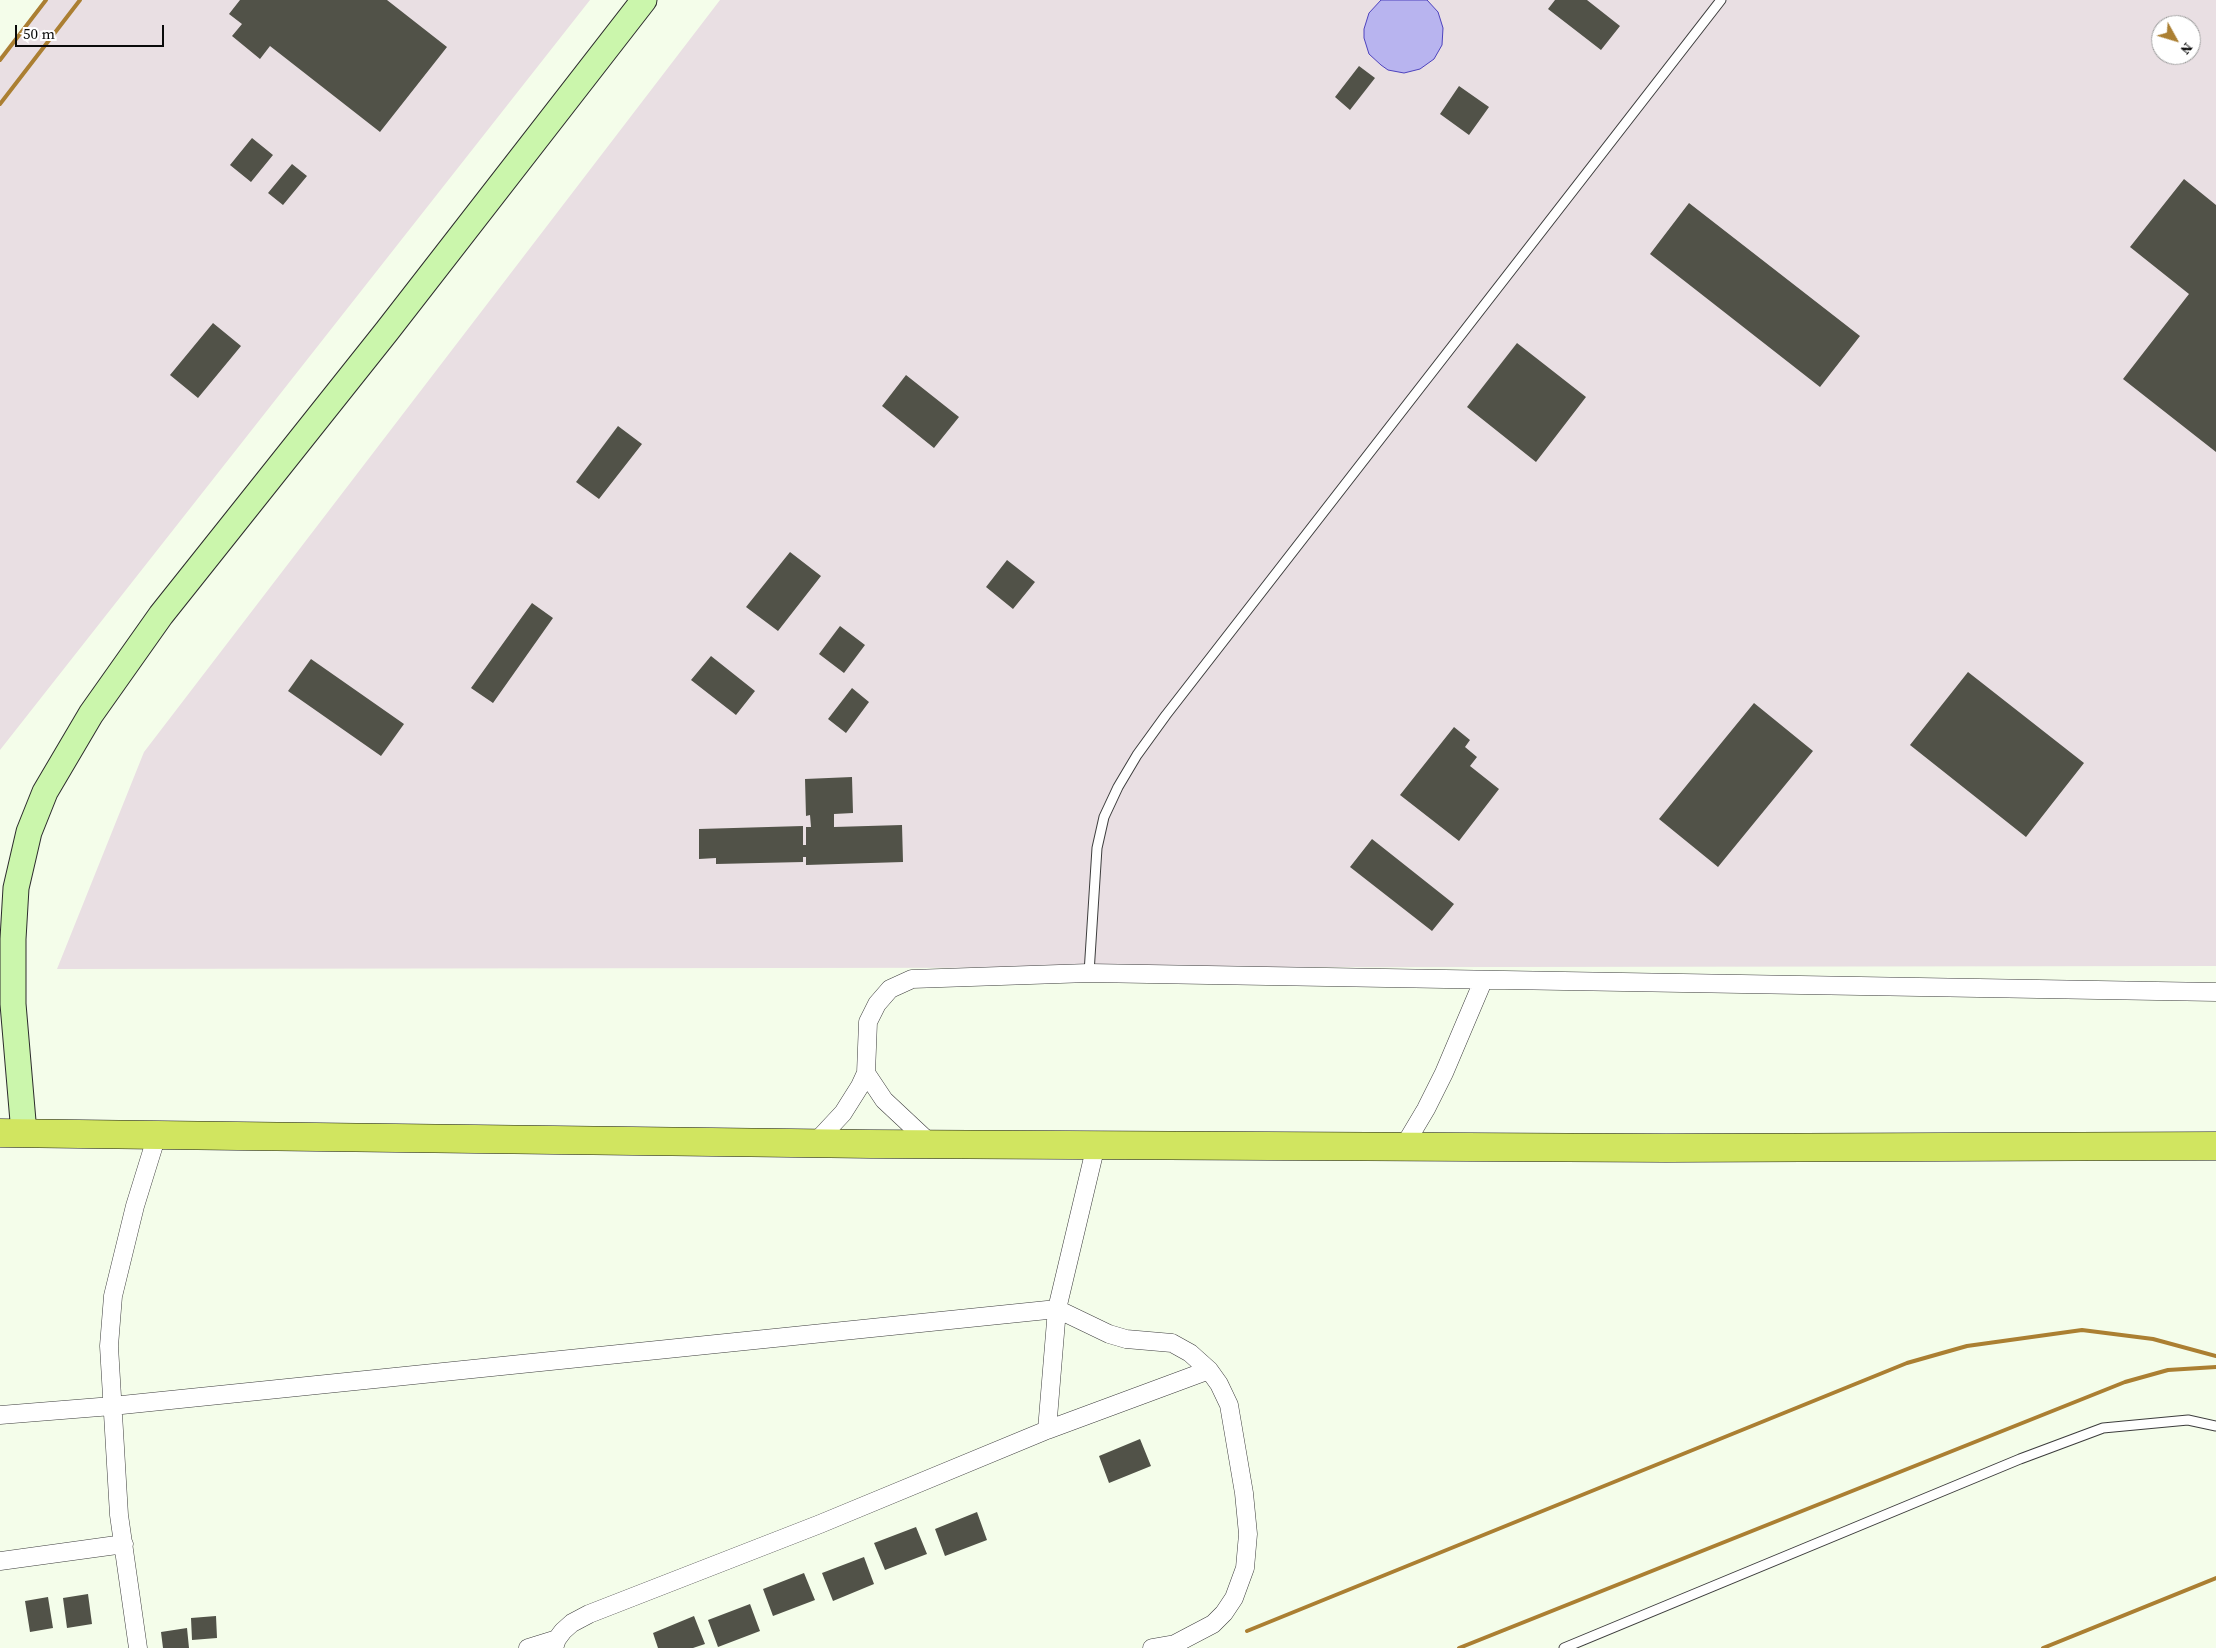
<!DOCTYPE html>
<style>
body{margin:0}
#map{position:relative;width:2216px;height:1648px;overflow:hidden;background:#f4fdea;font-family:"Source Serif 4",serif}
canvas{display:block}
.north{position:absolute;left:2151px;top:15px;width:50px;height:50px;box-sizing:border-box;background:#fff;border:1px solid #9d9d9d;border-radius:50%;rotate:129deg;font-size:14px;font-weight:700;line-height:20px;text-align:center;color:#0a0a0a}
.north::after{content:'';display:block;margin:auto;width:18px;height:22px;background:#ab7f32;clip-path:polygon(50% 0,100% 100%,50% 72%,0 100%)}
.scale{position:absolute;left:15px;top:25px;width:149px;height:22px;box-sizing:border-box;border:2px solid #0a0a0a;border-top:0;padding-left:6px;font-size:15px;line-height:18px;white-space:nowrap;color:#0a0a0a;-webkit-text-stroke:4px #fff;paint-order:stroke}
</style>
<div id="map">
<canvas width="2216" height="1648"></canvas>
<div class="north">N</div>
<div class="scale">50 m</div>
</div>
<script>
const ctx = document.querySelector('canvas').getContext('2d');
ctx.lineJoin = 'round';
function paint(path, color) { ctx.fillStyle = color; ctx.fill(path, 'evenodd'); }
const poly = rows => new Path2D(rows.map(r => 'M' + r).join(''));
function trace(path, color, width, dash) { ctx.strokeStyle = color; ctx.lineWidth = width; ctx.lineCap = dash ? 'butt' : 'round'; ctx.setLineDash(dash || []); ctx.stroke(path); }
const industrial = poly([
 [44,0,590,0,0,750,0,56],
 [720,0,2216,0,2216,966,57,969,144,752],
 [2161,25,2191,25,2191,55,2161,55]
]);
const water = poly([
 [1427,0,1438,12,1443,28,1442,45,1434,59,1420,69,1404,73,1388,70,1381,65,1369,54,1364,38,1364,29,1369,13,1381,0,1427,0]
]);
const building = poly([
 [240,0,387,0,447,47,380,132,270,46,260,59,232,36,242,24,229,14],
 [1555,0,1587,0,1620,26,1601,50,1548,9],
 [1359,66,1375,78,1350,110,1335,97],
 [1459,86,1489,107,1469,135,1440,114],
 [252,138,273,155,251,182,230,165],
 [292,164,307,176,283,205,268,193],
 [2184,179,2216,205,2216,452,2123,379,2189,294,2130,247],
 [1689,203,1860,336,1820,387,1650,254],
 [213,323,241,346,198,398,170,375],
 [1517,343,1586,397,1536,462,1467,407],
 [906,375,959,417,934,448,882,406],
 [618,426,642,444,599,499,576,482],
 [790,552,821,576,778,631,746,607],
 [1007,560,1035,582,1013,609,986,587],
 [532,603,553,618,493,703,471,688],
 [840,626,865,645,844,673,819,654],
 [711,656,755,691,736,715,691,680],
 [311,659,404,724,381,756,288,691],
 [1968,672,2084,763,2026,837,1910,745],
 [852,688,869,702,846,733,828,719],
 [1754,703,1813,751,1718,867,1659,819],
 [1454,727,1470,740,1465,747,1477,757,1470,766,1499,789,1459,841,1400,795],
 [852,777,853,813,834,814,834,827,902,825,903,862,806,865,806,857,803,857,803,862,716,864,716,858,699,859,699,829,803,826,803,845,806,845,806,827,811,827,810,815,806,816,805,779],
 [1372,839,1454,904,1432,931,1350,867],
 [1140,1439,1151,1466,1109,1483,1099,1456],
 [977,1512,987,1540,945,1556,935,1529],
 [916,1527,927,1554,885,1570,874,1543],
 [864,1557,874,1584,833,1601,822,1573],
 [804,1573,815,1600,773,1616,763,1589],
 [88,1594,92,1624,67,1628,63,1598],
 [48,1597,53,1628,30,1632,25,1601],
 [750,1604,760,1631,718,1647,708,1620],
 [216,1616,217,1638,192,1640,191,1618],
 [694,1616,705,1644,693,1648,658,1648,653,1633],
 [187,1628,189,1648,163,1648,161,1632]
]);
const lane = poly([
 [1089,973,1097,848,1104,817,1118,787,1137,755,1166,715,1721,0],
 [1564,1648,2020,1459,2103,1428,2188,1420,2216,1426]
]);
const street = poly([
 [866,1073,884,1100,931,1144],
 [815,1143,843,1113,860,1086,866,1073,868,1022,877,1004,890,989,912,979,1089,973,2216,992],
 [1404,1146,1426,1109,1444,1073,1483,981],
 [0,1415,112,1406,1057,1309,1096,1145],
 [1047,1430,1057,1309,1109,1334,1126,1339,1172,1343,1190,1353,1209,1370,1219,1384,1229,1405,1244,1493,1248,1534,1245,1568,1234,1598,1224,1613,1213,1624,1175,1644,1152,1648],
 [0,1561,124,1544],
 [138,1648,119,1515,109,1346,113,1296,135,1206,157,1135],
 [528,1648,557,1639],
 [554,1648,557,1639,563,1631,572,1623,589,1614,820,1524,1047,1430,1209,1370]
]);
const secondary = poly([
 [24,1133,13,1004,13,939,16,888,29,832,45,792,91,714,161,615,387,331,644,0]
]);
const highway = poly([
 [0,1133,870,1144,1666,1148,2216,1146]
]);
const rail = poly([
 [0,60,46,0],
 [0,104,80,0],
 [1247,1631,1907,1363,1967,1346,2082,1330,2153,1339,2216,1356],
 [1459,1648,2125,1382,2168,1370,2216,1367],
 [2043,1648,2216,1578]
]);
paint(industrial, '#e9dfe3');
paint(water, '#b8b4ef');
trace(water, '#4e43be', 1);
paint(building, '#515248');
trace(lane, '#3d3d3d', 11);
trace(street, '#3d3d3d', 19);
trace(secondary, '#2c2c2c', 27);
trace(highway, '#1b1b1b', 29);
trace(lane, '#fff', 9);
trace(street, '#fff', 18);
trace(secondary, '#cbf6ac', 25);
trace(highway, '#d1e560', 28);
trace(rail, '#ab7f32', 4);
</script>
